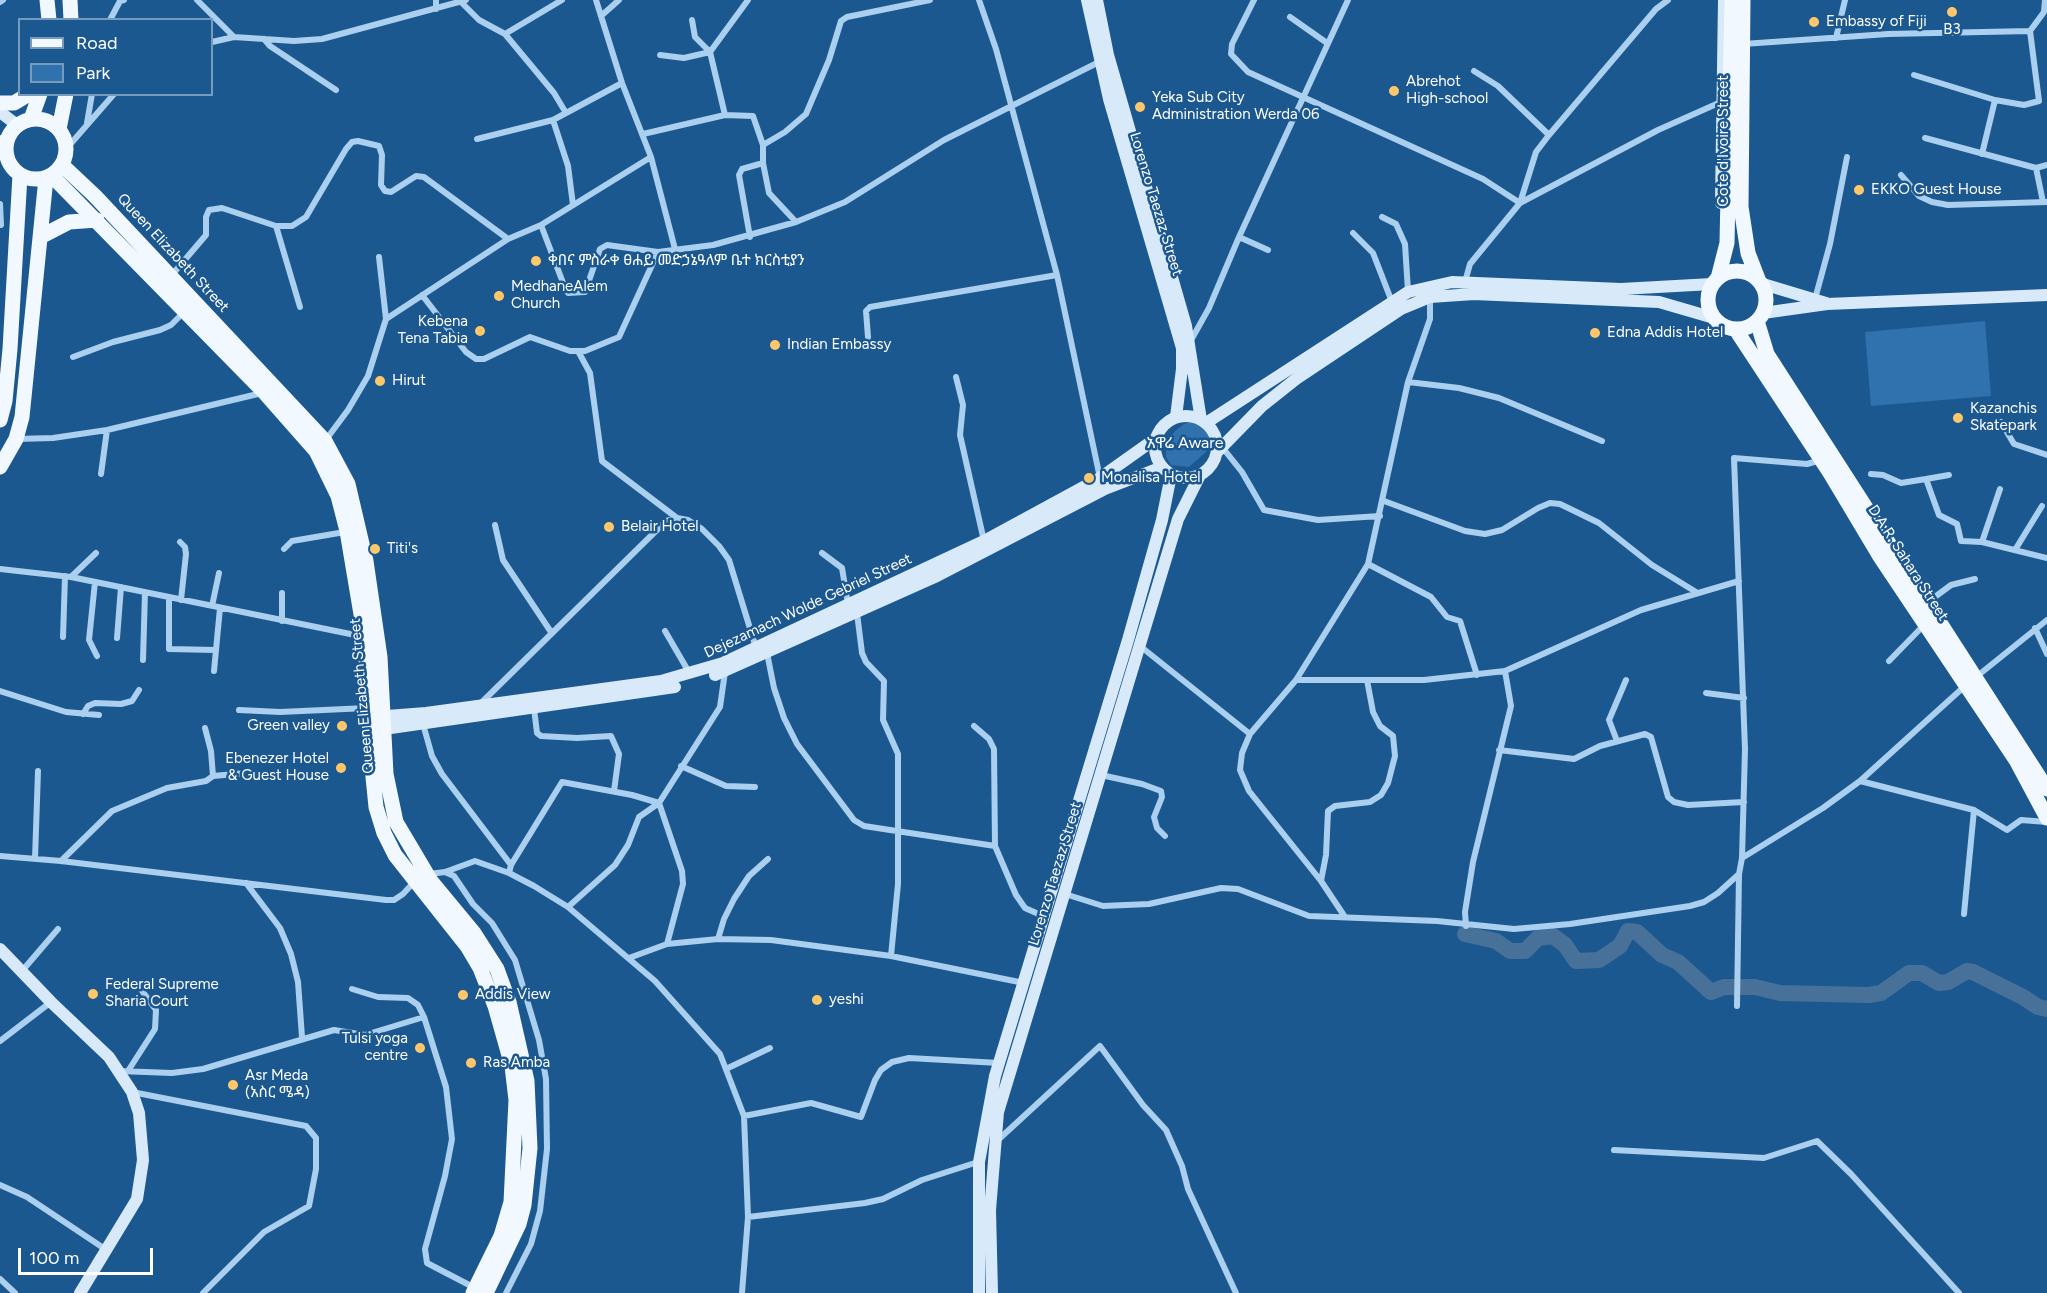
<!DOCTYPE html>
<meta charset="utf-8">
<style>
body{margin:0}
#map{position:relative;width:2047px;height:1293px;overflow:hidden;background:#1c5890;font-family:Figtree,sans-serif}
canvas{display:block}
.legend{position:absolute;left:18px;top:18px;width:195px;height:78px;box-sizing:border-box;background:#1c5890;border:2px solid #779bbc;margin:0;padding:8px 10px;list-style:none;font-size:18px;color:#fff}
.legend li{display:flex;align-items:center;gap:12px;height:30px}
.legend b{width:30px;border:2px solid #779bbc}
.scale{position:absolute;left:18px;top:1248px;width:135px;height:27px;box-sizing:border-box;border:3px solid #fff;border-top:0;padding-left:8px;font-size:18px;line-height:21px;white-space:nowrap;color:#fff;-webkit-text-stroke:4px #1c5890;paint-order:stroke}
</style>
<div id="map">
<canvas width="2047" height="1293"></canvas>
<ul class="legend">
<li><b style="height:8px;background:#f2f8ff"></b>Road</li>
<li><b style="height:16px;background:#2f72ae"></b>Park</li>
</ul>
<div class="scale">100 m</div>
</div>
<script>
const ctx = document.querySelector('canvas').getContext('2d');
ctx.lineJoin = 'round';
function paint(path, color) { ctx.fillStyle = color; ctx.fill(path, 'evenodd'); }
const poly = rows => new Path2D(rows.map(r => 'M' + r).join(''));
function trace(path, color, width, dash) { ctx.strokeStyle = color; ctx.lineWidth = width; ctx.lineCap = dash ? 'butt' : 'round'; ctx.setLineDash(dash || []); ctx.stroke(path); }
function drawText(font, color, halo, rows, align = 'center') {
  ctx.font = font + ' Figtree,"Noto Sans Ethiopic",sans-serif'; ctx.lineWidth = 5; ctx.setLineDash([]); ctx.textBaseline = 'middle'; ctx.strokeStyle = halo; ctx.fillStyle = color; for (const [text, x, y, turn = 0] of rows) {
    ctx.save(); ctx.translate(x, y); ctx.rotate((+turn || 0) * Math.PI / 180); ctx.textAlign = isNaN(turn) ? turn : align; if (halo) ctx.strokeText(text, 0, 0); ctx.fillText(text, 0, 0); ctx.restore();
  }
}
const green = poly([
 [1985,321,1991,396,1871,406,1865,332],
 [1193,421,1202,423,1208,429,1209,441,1206,452,1189,467,1171,465,1166,457,1166,444,1175,431,1184,424]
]);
const river = poly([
 [1465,934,1496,941,1510,951,1525,951,1538,938,1553,936,1565,945,1576,961,1599,960,1620,946,1628,931,1637,932,1662,955,1678,962,1711,992,1724,987,1755,987,1780,993,1869,995,1881,993,1909,973,1922,973,1939,983,1948,982,1967,971,1973,972,2023,997,2038,1007,2047,1009]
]);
const street = poly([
 [197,0,234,37],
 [436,0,436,9],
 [596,0,622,83,651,157,675,249],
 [979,0,996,49,1057,275,1100,478],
 [1254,0,1232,44,1231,54,1248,72,1483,179,1520,203,1658,130,1721,102],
 [0,2,3,0],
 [462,3,479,20,505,34,562,0],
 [601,16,619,0],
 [1290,17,1327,43],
 [110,20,120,1,124,0],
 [505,34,554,93,566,113],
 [1836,38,1845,0],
 [264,39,270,46,336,90],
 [212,42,234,37,294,41,322,39,466,0],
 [1743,44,1888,34,2030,31,2044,12,2045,0],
 [660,55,684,58,710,52,695,37,692,20],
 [1474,71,1498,86,1549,135],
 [1914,75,1995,100,2024,105,2039,101,2030,31],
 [725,115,710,52,748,0],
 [553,120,568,166,573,205],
 [87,123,92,94],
 [643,134,725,115,753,116,763,145],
 [1925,138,2036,168,2043,202],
 [477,139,553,120,622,83],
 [67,148,114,94],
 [1982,154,1995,100],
 [2036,168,2047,165],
 [1901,175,1919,196,1932,202,1948,205,2047,202],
 [0,204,1,225],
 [1382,217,1396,224,1405,244,1408,291],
 [796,222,769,193,763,163,763,145,785,132,806,114,829,60,841,21,847,17,930,0],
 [541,225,565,288,568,293,585,292,600,249,607,245,658,252,713,245,796,222,845,202,944,140,1099,62],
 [276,226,292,226,306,217,346,149,352,142,358,141,379,146,382,155,381,185,385,191,391,192,416,176,424,177,508,239],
 [1353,233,1373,253,1392,302],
 [750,237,739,175,742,169,763,163],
 [1239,237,1268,250],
 [171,276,206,235,206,217,209,210,222,208,276,226,300,307],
 [1465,282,1470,264,1520,203,1536,152,1549,135,1656,9,1668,0],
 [422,295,466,352,476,359,484,359,530,337,570,351,585,351,619,337,658,252],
 [1815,299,1830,244,1847,157],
 [386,319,508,239,541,225,651,157],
 [868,337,866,311,870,307,1057,275],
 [1190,342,1209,308,1239,237,1348,0],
 [578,351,590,373,602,461,677,518],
 [73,357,113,342,160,330,171,325,184,312],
 [956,377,963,405,960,435,984,541],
 [1408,382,1459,388,1499,398,1602,441],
 [2001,422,2014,444,2047,455],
 [16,439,53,438,107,430,262,393],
 [325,441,348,410,368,376,386,319,379,257],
 [1222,447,1242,472,1264,510,1318,520,1380,516],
 [101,474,107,430],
 [1871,474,1883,475,1901,483,1926,479,1939,515,1957,524,1961,541,1982,542,2047,558],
 [1926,479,1949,475],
 [1384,501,1465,531,1485,534,1502,530,1538,508,1550,503,1560,504,1599,523,1652,565,1696,592],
 [495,525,503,560,551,632],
 [180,542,185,547,186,554,181,600],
 [1982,542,2000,489],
 [284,549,292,541,345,532],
 [2015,550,2042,506],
 [822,553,842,568,848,604],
 [1368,564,1431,597,1447,617,1460,621,1477,675],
 [0,569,71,577,365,637],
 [71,577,96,553],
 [95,582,89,640,97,656],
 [282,593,282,621],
 [169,597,169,649,215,650],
 [1928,602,1951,585,1975,579],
 [212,606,219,573],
 [857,613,862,653,866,662,884,681,883,720,898,754,898,884,891,956],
 [2035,628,2047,654],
 [665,631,690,674],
 [63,637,65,576],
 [117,638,121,587],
 [1140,646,1250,734],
 [767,653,774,688,784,718,797,744,854,820,864,826,995,846,1016,895,1025,908,1043,916],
 [143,660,145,592],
 [1889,661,1924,625],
 [214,671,220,608],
 [1976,677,2047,620],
 [1296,680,1424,680,1505,671,1641,610,1739,581],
 [0,691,66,712,99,715],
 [1706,693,1744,698],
 [480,704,666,521,677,518,688,520,702,529,719,546,729,560,756,648],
 [534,708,537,733,541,736,577,738,611,736,619,754,614,791],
 [239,710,280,712,367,708],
 [83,714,88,706,95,703,121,704,132,701,139,690],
 [423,724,432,756,442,774,511,865],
 [974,726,989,739,994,749,995,846],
 [1617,741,1609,720,1626,680],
 [1499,750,1574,759,1600,746,1645,734,1651,737,1668,797,1674,802,1688,805,1744,802],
 [681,766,726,786,755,787],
 [1101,775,1142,784,1161,791,1162,797,1154,817,1157,828,1165,836],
 [213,776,246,773],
 [1860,781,1974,810,2007,830,2021,820,2047,822],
 [0,856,61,861,386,900,394,900,403,894,415,881],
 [1742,858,1823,808,1860,781,1966,685],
 [35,859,38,771],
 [61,861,112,811,167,788,206,781,213,776,211,751,205,728],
 [445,872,454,876,473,904,492,923,515,960,539,1040,546,1079,547,1149,540,1211,531,1244,506,1293],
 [509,873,511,865,562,782,632,795,659,803,682,871,683,884,667,944],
 [429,874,445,872,475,861,509,873,534,886,568,907,655,981,720,1054,744,1116,748,1217,742,1293],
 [1321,881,1326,855,1328,811,1335,806,1370,802,1381,795,1388,783,1395,756,1393,736,1380,726,1373,712,1367,680],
 [246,883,280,928,291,954,298,982,302,1037],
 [1065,894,1103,906,1149,904,1221,888,1238,889,1309,916,1437,921,1514,929,1570,924,1690,906,1704,902,1718,893,1739,874],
 [568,907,615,865,628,845,639,817,659,803,720,707,725,672],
 [1964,914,1974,810],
 [1345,917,1321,881,1249,791,1240,770,1242,753,1250,734,1296,680,1368,564,1408,382,1430,319,1430,298],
 [1466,926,1465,912,1473,862,1511,706,1505,671],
 [718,939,724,919,734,899,749,876,768,859],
 [629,958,667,944,718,939,771,940,891,956,1024,983],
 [22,971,58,929],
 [352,989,378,997,408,998,418,1005,424,1017,446,1087,452,1139,445,1176,425,1249,427,1263,475,1288],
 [1737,1006,1739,874,1742,858,1745,749,1734,458,1807,464,1821,460],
 [0,1041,51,1002],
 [728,1068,770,1048],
 [119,1071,172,1073,203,1069,334,1030,365,1035,424,1017],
 [128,1071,155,1029,156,1010,140,988],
 [132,1092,306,1126,316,1138,316,1169,309,1206,264,1232,203,1293],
 [744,1116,811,1103,861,1117,875,1080,881,1070,892,1062,909,1058,999,1063],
 [998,1140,1100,1046,1143,1105,1166,1130,1182,1166,1188,1189,1236,1293],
 [1614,1150,1764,1158,1817,1141,1851,1174,1959,1293],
 [0,1185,27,1197,105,1249],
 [748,1217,865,1203,883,1199,922,1180,978,1162],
 [0,1279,15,1293]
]);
const secondary = poly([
 [1087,0,1109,99,1182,348,1182,369,1176,417],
 [1097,0,1108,55,1186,326,1201,420],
 [0,112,17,125],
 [0,141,6,145],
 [1721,203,1724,0],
 [1763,284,1826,303],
 [1763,313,1827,304,2047,295],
 '1155 447a31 31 0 1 1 62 0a31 31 0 1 1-62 0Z',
 [1206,423,1408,292,1452,282,1621,289,1712,284],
 [1217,452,1262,406,1296,379,1401,309,1430,297,1474,294,1659,302,1714,318],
 [715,675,937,576,1105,489,1162,467],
 [374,717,426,713,661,681,723,663,984,541,1100,478,1155,439],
 [377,730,675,687],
 [0,949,51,1002,109,1057,132,1092,139,1113,143,1160,137,1199,80,1293],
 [979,1293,979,1162,995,1076,1128,640,1162,520,1171,475],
 [992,1293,990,1210,998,1112,1178,519,1200,475]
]);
const primary = poly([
 [47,0,49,20],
 [70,0,71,20],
 [1743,0,1741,207,1748,253,1758,279],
 [0,103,14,103,29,94],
 '6 149a30 30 0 1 1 60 0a30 30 0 1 1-60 0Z',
 [31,119,40,94],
 [59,129,66,94],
 [62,165,95,196,325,441,348,484,366,561,380,657,386,774,396,822,431,881,474,933,497,969,509,1002,527,1081,530,1148,524,1205,519,1224,486,1293],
 [51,175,264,392,316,451,338,496,347,531,365,638,371,757,376,807,384,833,395,855,467,946,480,968,495,1006,512,1066,516,1100,511,1202,501,1236,473,1293],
 [42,236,69,222,97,220],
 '1708 300a29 29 0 1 1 58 0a29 29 0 1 1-58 0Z',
 [1718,278,1727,243,1732,0],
 [1757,321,1767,354,2047,789],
 [1736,330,1830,473,1879,555,2016,760,2047,818],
 [0,420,5,401,10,349,20,175],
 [0,467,16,439,22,417,46,178]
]);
const markers = [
 [1952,12,6,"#fec769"],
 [1814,22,6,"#fec769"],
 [1394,91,6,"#fec769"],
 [1140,107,6,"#fec769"],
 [1859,190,6,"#fec769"],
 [536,261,6,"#fec769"],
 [499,296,6,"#fec769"],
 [480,331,6,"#fec769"],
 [1595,333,6,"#fec769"],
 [775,345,6,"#fec769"],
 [380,381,6,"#fec769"],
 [1958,418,6,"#fec769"],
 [1089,478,6,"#fec769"],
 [609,527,6,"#fec769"],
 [375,549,6,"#fec769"],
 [342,726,6,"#fec769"],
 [341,768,6,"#fec769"],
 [93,994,6,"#fec769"],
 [463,995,6,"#fec769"],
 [817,1000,6,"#fec769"],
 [420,1048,6,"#fec769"],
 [471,1063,6,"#fec769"],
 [233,1085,6,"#fec769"]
];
const poiNames = [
 ["Embassy of Fiji",1826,22],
 ["B3",1952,30,"center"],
 ["Abrehot",1406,82],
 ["High-school",1406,99],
 ["Yeka Sub City",1152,98],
 ["Administration Werda 06",1152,115],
 ["EKKO Guest House",1871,190],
 ["ቀበና ምስራቀ ፀሐይ መድኃኔዓለም ቤተ ክርስቲያን",548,261],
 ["MedhaneAlem",511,287],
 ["Church",511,304],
 ["Kebena",468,322,"right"],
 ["Tena Tabia",468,339,"right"],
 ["Edna Addis Hotel",1607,333],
 ["Indian Embassy",787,345],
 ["Hirut",392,381],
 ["Kazanchis",1970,409],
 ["Skatepark",1970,426],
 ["Monalisa Hotel",1101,478],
 ["Belair Hotel",621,527],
 ["Titi's",387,549],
 ["Green valley",330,726,"right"],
 ["Ebenezer Hotel",329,759,"right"],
 ["& Guest House",329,776,"right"],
 ["Federal Supreme",105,985],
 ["Sharia Court",105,1002],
 ["Addis View",475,995],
 ["yeshi",829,1000],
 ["Tulsi yoga",408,1039,"right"],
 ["centre",408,1056,"right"],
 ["Ras Amba",483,1063],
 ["Asr Meda",245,1076],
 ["(አስር ሜዳ)",245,1093]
];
const streetNames = [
 ["Cote d'Ivoire Street",1724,141,-90],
 ["Lorenzo Taezaz Street",1156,204,73],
 ["Queen Elizabeth Street",173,253,47],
 ["D.A.R. Sahara Street",1908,563,57],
 ["Dejezamach Wolde Gebriel Street",808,606,-25],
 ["Queen Elizabeth Street",362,696,-95],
 ["Lorenzo Taezaz Street",1055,874,-73]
];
const neighbourhoodNames = [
 ["አዋሬ Aware",1185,443]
];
paint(green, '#2f72ae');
trace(river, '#477199', 16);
trace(street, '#abcfee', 6);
trace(secondary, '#d8e9fa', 12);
trace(primary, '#f2f8ff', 15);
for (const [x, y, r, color] of markers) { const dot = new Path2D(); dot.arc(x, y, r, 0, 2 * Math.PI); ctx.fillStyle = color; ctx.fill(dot); trace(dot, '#1c5890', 2); }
drawText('15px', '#fff', '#1c5890', poiNames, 'left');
drawText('15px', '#fff', '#1c5890', streetNames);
drawText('16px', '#fff', '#1c5890', neighbourhoodNames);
</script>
